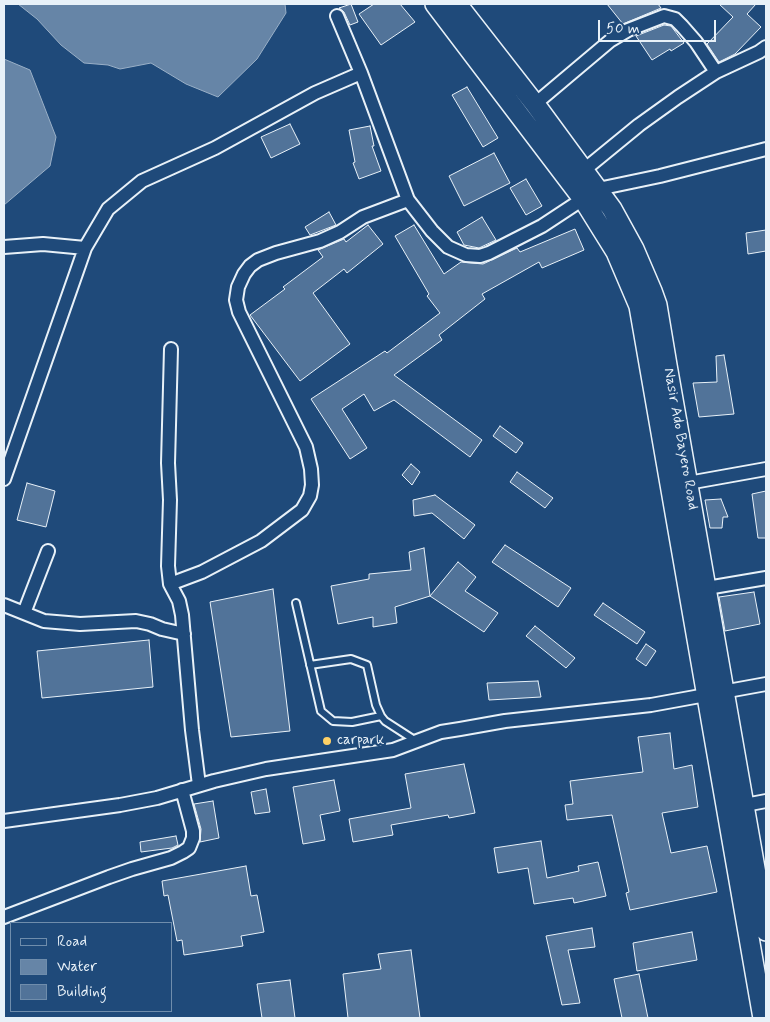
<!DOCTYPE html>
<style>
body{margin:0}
#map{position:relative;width:770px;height:1022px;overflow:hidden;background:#1f4a7a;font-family:Mynerve,sans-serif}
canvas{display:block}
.frame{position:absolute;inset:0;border:5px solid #e8f1f8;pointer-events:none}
.legend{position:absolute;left:10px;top:922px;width:162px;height:90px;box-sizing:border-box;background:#1f4a7a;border:1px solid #6f8dac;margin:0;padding:6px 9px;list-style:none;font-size:15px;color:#e8f1f8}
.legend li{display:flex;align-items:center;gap:10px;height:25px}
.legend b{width:25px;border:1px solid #6f8dac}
.scale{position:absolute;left:598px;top:20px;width:118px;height:22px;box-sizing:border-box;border:2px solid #e8f1f8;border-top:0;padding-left:6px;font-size:15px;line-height:18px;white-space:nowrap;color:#e8f1f8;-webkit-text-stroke:4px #1f4a7a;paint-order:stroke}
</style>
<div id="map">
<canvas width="770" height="1022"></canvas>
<div class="frame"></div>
<ul class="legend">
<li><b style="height:6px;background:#1f4a7a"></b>Road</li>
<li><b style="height:14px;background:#6685a7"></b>Water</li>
<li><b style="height:14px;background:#517399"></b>Building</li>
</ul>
<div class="scale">50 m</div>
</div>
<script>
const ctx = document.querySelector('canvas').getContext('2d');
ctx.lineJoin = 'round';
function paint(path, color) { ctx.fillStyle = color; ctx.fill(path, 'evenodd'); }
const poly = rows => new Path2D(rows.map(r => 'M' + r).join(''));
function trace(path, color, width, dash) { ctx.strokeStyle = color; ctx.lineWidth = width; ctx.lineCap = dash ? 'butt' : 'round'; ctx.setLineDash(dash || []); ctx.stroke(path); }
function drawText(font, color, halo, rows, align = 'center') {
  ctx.font = font + ' Mynerve,sans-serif'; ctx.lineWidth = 4.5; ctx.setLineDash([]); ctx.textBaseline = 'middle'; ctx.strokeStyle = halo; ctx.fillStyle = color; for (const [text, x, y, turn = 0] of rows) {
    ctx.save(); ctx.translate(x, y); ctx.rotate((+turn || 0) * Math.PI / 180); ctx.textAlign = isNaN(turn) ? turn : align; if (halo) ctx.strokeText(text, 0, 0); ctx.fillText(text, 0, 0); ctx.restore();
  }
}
const water = poly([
 [18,4,285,4,286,13,257,59,218,97,186,84,151,63,120,69,108,65,84,63,61,45,37,19,18,4],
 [4,59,30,70,56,137,50,166,4,205,4,59]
]);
const building = poly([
 [351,4,358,22,350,25,344,12,339,8,351,4],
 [374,4,400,4,415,22,381,45,359,14,374,4],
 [607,4,658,4,661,8,623,24,607,4],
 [719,4,756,4,747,14,761,27,735,54,719,62,707,44,733,17,719,4],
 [664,25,671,26,684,43,671,51,670,49,652,60,636,36,664,25],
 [467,87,498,138,483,147,452,95,467,87],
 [290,124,300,144,271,158,261,137,290,124],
 [370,126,374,146,372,146,381,171,359,179,353,163,355,162,349,130,370,126],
 [494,153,510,183,464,206,449,176,494,153],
 [526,179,542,206,526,215,510,188,526,179],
 [329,212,336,225,310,235,305,227,329,212],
 [482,217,496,240,479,248,464,245,457,232,482,217],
 [368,225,383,244,347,273,344,269,313,293,350,344,300,381,250,315,285,289,283,287,323,257,318,250,344,239,346,242,368,225],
 [414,225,444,274,461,262,483,264,517,248,520,252,575,229,584,250,542,268,539,262,482,294,485,299,439,335,442,340,394,375,482,440,470,457,394,400,374,411,364,394,342,409,367,448,350,459,311,399,385,351,387,353,440,313,427,296,429,294,395,236,414,225],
 [766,230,766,251,748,254,746,233,766,230],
 [724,355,734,414,699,417,693,383,717,382,716,356,724,355],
 [500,426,523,443,516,453,493,436,500,426],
 [411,464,420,472,412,485,402,475,411,464],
 [517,472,553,498,545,508,510,482,517,472],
 [27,483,55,491,46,527,17,520,27,483],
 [766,491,766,538,758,538,752,494,766,491],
 [435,495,475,525,464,539,432,513,414,516,413,500,435,495],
 [721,499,728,517,723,517,722,528,710,528,705,500,721,499],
 [505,545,571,588,558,607,492,562,505,545],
 [424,548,430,596,395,607,397,623,373,627,373,617,338,624,331,586,369,579,369,574,411,570,409,552,424,548],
 [458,562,476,577,465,591,498,613,484,632,430,596,458,562],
 [273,589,290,731,231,737,210,602,273,589],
 [754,592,760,624,725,631,719,597,754,592],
 [603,603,645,632,637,644,594,615,603,603],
 [535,626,575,658,566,668,526,636,535,626],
 [149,640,153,687,42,698,37,651,149,640],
 [646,644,656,651,646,666,636,659,646,644],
 [538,681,541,697,489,700,487,683,538,681],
 [670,733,674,769,692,765,698,807,662,813,671,853,707,846,717,892,630,910,626,893,629,892,612,815,567,820,565,805,573,804,570,781,643,772,638,737,670,733],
 [464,764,475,813,449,818,448,815,391,825,393,835,353,842,349,819,411,808,405,774,464,764],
 [334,780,340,811,320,815,325,840,303,844,293,787,334,780],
 [266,789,270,812,255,814,251,792,266,789],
 [213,801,219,838,200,842,201,829,194,804,213,801],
 [176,836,178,845,172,848,141,852,140,842,176,836],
 [541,841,547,878,579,871,578,866,598,862,606,896,574,903,573,898,534,904,528,868,498,873,494,848,541,841],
 [246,866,251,896,257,895,264,932,241,936,243,946,184,955,182,940,177,941,168,895,164,896,162,881,246,866],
 [592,928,595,947,568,950,580,1003,562,1005,546,936,592,928],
 [692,932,697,960,637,971,633,943,692,932],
 [411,950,420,1018,348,1018,343,974,381,969,378,954,411,950],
 [639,974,648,1018,622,1018,614,979,639,974],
 [290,980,295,1018,262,1018,257,984,290,980]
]);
const lane = poly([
 [296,603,321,711,333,721,352,722,381,716],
 [310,665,351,659,367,665,376,705,381,716,385,721,416,741]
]);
const street = poly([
 [337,16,361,73,408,200,432,231,448,247,466,255,480,256,489,253,542,226,583,199],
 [535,104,611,40,628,30,664,16,675,19,682,26,696,42,716,72],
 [584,170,639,125,678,97,716,72,759,52,766,47],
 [598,189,660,176,766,149],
 [4,247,43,244,85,248],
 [171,349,168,463,170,500,168,566,170,584,179,601,182,615,192,730,199,785],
 [4,479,85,248,108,209,142,181,215,148,315,93,361,73],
 [688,483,766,469],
 [170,584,202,572,261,541,302,510,310,496,312,485,311,469,306,447,239,312,236,300,238,287,244,274,250,266,258,260,276,253,320,241,340,232,363,217,408,200],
 [707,588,766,578],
 [4,605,44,621,80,624,136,621,150,624,162,629,184,634],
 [24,613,48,551],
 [745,805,766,801],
 [4,821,120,805,157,798,214,781,266,769,393,750,441,732,460,729,505,721,651,705,766,684],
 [4,917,109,877,132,869,171,858,183,852,189,848,193,838,193,831,182,790]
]);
const secondary = poly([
 [435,4,583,199,616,252,639,306,763,1018],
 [457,4,535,104,612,209,634,249,652,291,657,305,667,365,766,931]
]);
const markers = [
 [327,741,5,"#ffd166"]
];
const streetNames = [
 ["Nasir Ado Bayero Road",680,439,80]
];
const poiNames = [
 ["carpark",337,741]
];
paint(water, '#6685a7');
trace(water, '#9ab0c7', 1);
paint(building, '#517399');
trace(building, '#e8f1f8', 1);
trace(lane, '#e8f1f8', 10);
trace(street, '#e8f1f8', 16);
trace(secondary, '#e8f1f8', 22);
trace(lane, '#1f4a7a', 6);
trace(street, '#1f4a7a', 12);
trace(secondary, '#1f4a7a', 19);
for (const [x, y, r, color] of markers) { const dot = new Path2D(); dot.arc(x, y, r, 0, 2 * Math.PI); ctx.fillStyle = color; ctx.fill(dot); trace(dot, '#1f4a7a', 2); }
drawText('15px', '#e8f1f8', '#1f4a7a', streetNames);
drawText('15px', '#e8f1f8', '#1f4a7a', poiNames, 'left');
</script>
